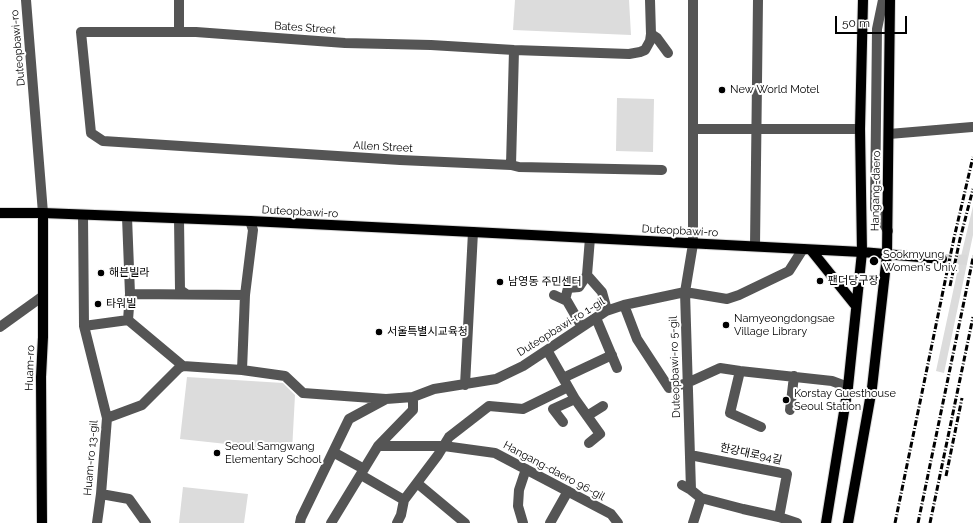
<!DOCTYPE html>
<meta charset="utf-8">
<style>
body{margin:0}
#map{position:relative;width:973px;height:523px;overflow:hidden;background:#fff;font-family:Raleway,sans-serif}
canvas{display:block}
.scale{position:absolute;left:835px;top:16px;width:72px;height:18px;box-sizing:border-box;border:2px solid #000;border-top:0;padding-left:5px;font-size:12px;line-height:14px;white-space:nowrap;color:#000;-webkit-text-stroke:3px #fff;paint-order:stroke}
</style>
<div id="map">
<canvas width="973" height="523"></canvas>
<div class="scale">50 m</div>
</div>
<script>
const ctx = document.querySelector('canvas').getContext('2d');
ctx.lineJoin = 'round';
function paint(path, color) { ctx.fillStyle = color; ctx.fill(path, 'evenodd'); }
const poly = rows => new Path2D(rows.map(r => 'M' + r).join(''));
function trace(path, color, width, dash) { ctx.strokeStyle = color; ctx.lineWidth = width; ctx.lineCap = dash ? 'butt' : 'round'; ctx.setLineDash(dash || []); ctx.stroke(path); }
function drawText(font, color, halo, rows, align = 'center') {
  ctx.font = font + ' Raleway,"Noto Sans KR",sans-serif'; ctx.lineWidth = 4; ctx.setLineDash([]); ctx.textBaseline = 'middle'; ctx.strokeStyle = halo; ctx.fillStyle = color; for (const [text, x, y, turn = 0] of rows) {
    ctx.save(); ctx.translate(x, y); ctx.rotate((+turn || 0) * Math.PI / 180); ctx.textAlign = isNaN(turn) ? turn : align; if (halo) ctx.strokeText(text, 0, 0); ctx.fillText(text, 0, 0); ctx.restore();
  }
}
const green = poly([
 [515,0,629,0,631,35,513,30],
 [617,98,654,99,653,152,616,151],
 [973,206,973,235,944,373,936,371,957,273],
 [187,377,283,383,295,395,292,451,180,439],
 [183,487,248,494,244,523,179,523]
]);
const majorTunnel = poly([
 [942,259,973,260]
]);
const minor = poly([
 [26,0,43,213],
 [650,0,651,34],
 [883,0,877,29,875,208,888,231],
 [179,32,179,0],
 [693,129,860,129],
 [889,134,972,127],
 [511,165,514,50],
 [662,170,519,167,511,165,400,160,103,141,91,133,81,32,196,32,345,43,431,45,514,50,629,54,640,52,645,50,650,41,651,34,657,38,668,53],
 [83,215,84,326,107,418,101,494,97,523],
 [127,217,130,294,128,320],
 [179,219,180,290,186,294],
 [590,238,587,275,602,292,607,310],
 [755,246,758,0],
 [130,294,245,295],
 [554,295,567,301,582,327],
 [565,300,568,288,579,287,587,275],
 [624,305,637,339,669,388,687,383,720,368,740,371,832,381,848,387],
 [596,318,617,368],
 [84,326,128,320,183,366],
 [0,327,43,296],
 [547,350,575,399,600,434,589,443],
 [242,370,245,295,253,230,250,221],
 [740,371,730,413,761,427],
 [563,378,612,355],
 [465,385,473,232],
 [790,410,794,376],
 [587,416,603,406],
 [107,418,142,405,179,368,183,366,242,370,285,376,303,393,386,399,413,397,434,389,496,379,523,366,606,311,624,305,685,292,727,299,739,295,789,271,803,249],
 [563,422,553,409,575,399],
 [378,446,444,446,495,453,611,514,618,523],
 [333,452,364,469],
 [690,455,787,474,779,517],
 [361,475,404,500],
 [417,483,465,523],
 [682,485,691,490,701,498,743,509,779,517,797,523],
 [691,490,685,292,693,244,693,0],
 [101,494,129,499,146,523],
 [300,523,301,518,349,419,386,399],
 [331,523,378,446,413,410,413,397],
 [397,523,401,515,404,500,438,455,449,437,489,406,523,409,568,387],
 [523,523,518,506,519,490,526,469],
 [550,523,568,491],
 [693,523,701,498]
]);
const major = poly([
 [0,213,43,213,250,221,473,232,862,252,942,259],
 [811,250,856,306],
 [42,523,41,377,43,337,43,213],
 [826,523,848,387,862,252,860,129,863,0],
 [848,523,872,388,887,255,890,0]
]);
const rail = poly([
 [950,286,960,239,973,189],
 [946,476,962,398],
 [895,523,954,238,973,157],
 [918,523,973,258],
 [930,523,973,317]
]);
const markers = [
 [722,90,4,"#000"],
 [874,261,5,"#000"],
 [101,273,4,"#000"],
 [820,281,4,"#000"],
 [500,282,4,"#000"],
 [98,304,4,"#000"],
 [726,325,4,"#000"],
 [379,332,4,"#000"],
 [786,400,4,"#000"],
 [217,453,4,"#000"]
];
const streetNames = [
 ["Bates Street",305,28,4],
 ["Duteopbawi-ro",18,48,-95],
 ["Allen Street",383,147,3],
 ["Hangang-daero",876,191,-89],
 ["Duteopbawi-ro",300,212,3],
 ["Duteopbawi-ro",680,231,3],
 ["Duteopbawi-ro 1-gil",561,327,-32],
 ["Duteopbawi-ro 5-gil",675,367,-92],
 ["Huam-ro",30,368,-88],
 ["한강대로94길",751,454,12],
 ["Huam-ro 13-gil",91,458,-85],
 ["Hangang-daero 96-gil",554,471,28]
];
const poiNames = [
 ["New World Motel",730,90],
 ["Sookmyung",883,255],
 ["Women's Univ.",883,268],
 ["해븐빌라",109,273],
 ["팬더당구장",828,281],
 ["남영동 주민센터",508,282],
 ["타워빌",106,304],
 ["Namyeongdongsae",734,319],
 ["Village Library",734,332],
 ["서울특별시교육청",387,332],
 ["Korstay Guesthouse",794,394],
 ["Seoul Station",794,407],
 ["Seoul Samgwang",225,447],
 ["Elementary School",225,460]
];
paint(green, '#dcdcdc');
trace(majorTunnel, '#d9d9d9', 10, [10, 5]);
trace(major, '#dbdbdb', 12);
trace(minor, '#555', 10);
trace(major, '#000', 10);
trace(rail, '#000', 3, [6, 2, 1, 2]);
for (const [x, y, r, color] of markers) { const dot = new Path2D(); dot.arc(x, y, r, 0, 2 * Math.PI); ctx.fillStyle = color; ctx.fill(dot); trace(dot, '#fff', 1.5); }
drawText('11px', '#000', '#fff', streetNames);
drawText('11px', '#000', '#fff', poiNames, 'left');
</script>
